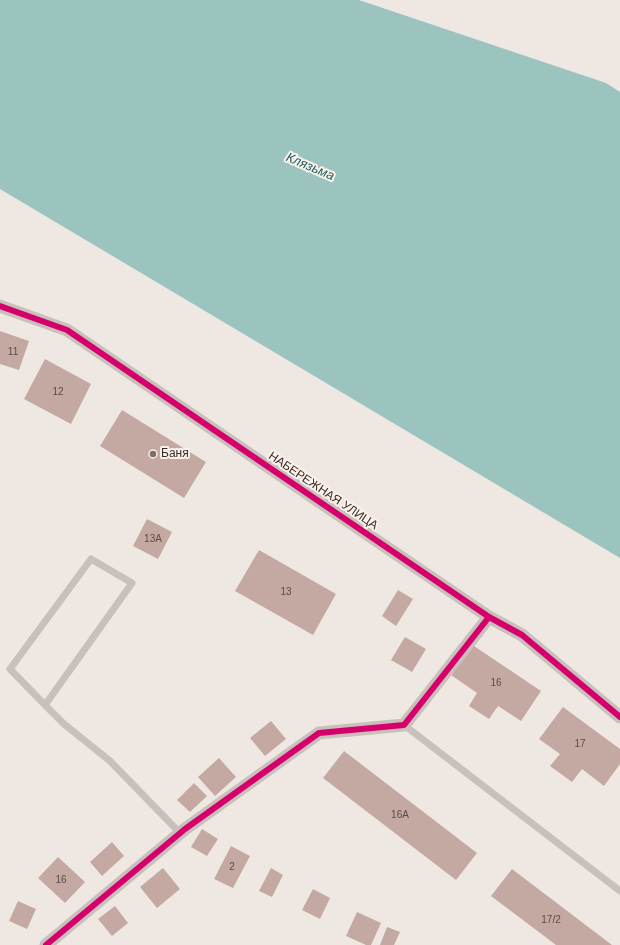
<!DOCTYPE html>
<meta charset="utf-8">
<style>
body{margin:0}
canvas{display:block;background:#efe8e2}
</style>
<canvas width="620" height="945"></canvas>
<script>
const ctx = document.querySelector('canvas').getContext('2d');
ctx.lineJoin = 'round';
function paint(path, color) { ctx.fillStyle = color; ctx.fill(path, 'evenodd'); }
const poly = rows => new Path2D(rows.map(r => 'M' + r).join(''));
function trace(path, color, width, dash) { ctx.strokeStyle = color; ctx.lineWidth = width; ctx.lineCap = dash ? 'butt' : 'round'; ctx.setLineDash(dash || []); ctx.stroke(path); }
function drawText(font, color, halo, rows, align = 'center') {
  ctx.font = font + ' Arial,sans-serif'; ctx.lineWidth = 4; ctx.setLineDash([]); ctx.textBaseline = 'middle'; ctx.strokeStyle = halo; ctx.fillStyle = color; for (const [text, x, y, turn = 0] of rows) {
    ctx.save(); ctx.translate(x, y); ctx.rotate((+turn || 0) * Math.PI / 180); ctx.textAlign = isNaN(turn) ? turn : align; if (halo) ctx.strokeText(text, 0, 0); ctx.fillText(text, 0, 0); ctx.restore();
  }
}
const water = poly([
 [0,0,359,0,606,83,620,92,620,558,0,189]
]);
const building = poly([
 [0,331,29,341,19,370,0,364],
 [45,359,91,384,71,424,24,399],
 [122,410,206,462,184,498,100,446],
 [147,519,172,532,158,559,133,546],
 [259,550,336,594,313,635,235,591],
 [398,590,413,599,396,626,382,616],
 [405,637,426,649,412,672,391,660],
 [471,644,541,691,521,721,498,706,489,719,469,706,477,693,451,675],
 [563,707,620,749,620,764,604,786,582,769,572,782,550,766,560,754,539,739],
 [271,721,286,739,265,756,250,738],
 [344,751,477,853,456,880,323,778],
 [219,758,236,777,215,796,198,777],
 [194,783,207,796,190,812,177,800],
 [202,829,218,839,207,856,191,847],
 [112,842,124,856,102,876,90,862],
 [231,846,250,856,233,888,214,879],
 [58,857,85,882,65,903,38,878],
 [163,868,180,889,157,908,140,887],
 [271,868,283,875,272,897,259,891],
 [512,869,612,945,556,945,491,896],
 [313,889,330,898,320,919,302,910],
 [18,901,36,909,27,929,9,921],
 [115,906,128,923,112,936,98,919],
 [357,912,381,923,371,945,366,945,346,936],
 [387,927,400,932,394,945,380,945]
]);
const service = poly([
 [45,705,132,583,91,559,10,669,45,705,64,724,110,761,180,833],
 [404,725,620,891]
]);
const minor = poly([
 [0,306,67,330,489,617,522,635,620,717],
 [46,945,185,829,319,733,404,725,489,617]
]);
const cycleway = poly([
 [0,306,67,330,489,617,522,635,620,717],
 [46,945,185,829,319,733,404,725,489,617]
]);
const markers = [
 [153,454,4,"#796e69"]
];
const numberNames = [
 ["11",13,352],
 ["12",58,392],
 ["13А",153,539],
 ["13",286,592],
 ["16",496,683],
 ["17",580,744],
 ["16А",400,815],
 ["2",232,867],
 ["16",61,880],
 ["17/2",551,920]
];
const poiNames = [
 ["Баня",161,454]
];
const streetNames = [
 ["НАБЕРЕЖНАЯ УЛИЦА",323,491,34]
];
const waterNames = [
 ["Клязьма",310,167,23]
];
paint(water, '#9cc4bf');
paint(building, '#c4a9a2');
trace(service, '#c8c0bb', 7);
trace(minor, '#c8c0bb', 13);
trace(cycleway, '#d6006c', 6);
for (const [x, y, r, color] of markers) { const dot = new Path2D(); dot.arc(x, y, r, 0, 2 * Math.PI); ctx.fillStyle = color; ctx.fill(dot); trace(dot, '#fbf1ea', 1.5); }
drawText('10px', '#5c4b46', null, numberNames);
drawText('12px', '#3a2c28', '#fbf1ea', poiNames, 'left');
drawText('12px', '#3a2c28', '#fbf1ea', streetNames);
drawText('italic 13px', '#1a5f5c', '#fbf1ea', waterNames);
</script>
